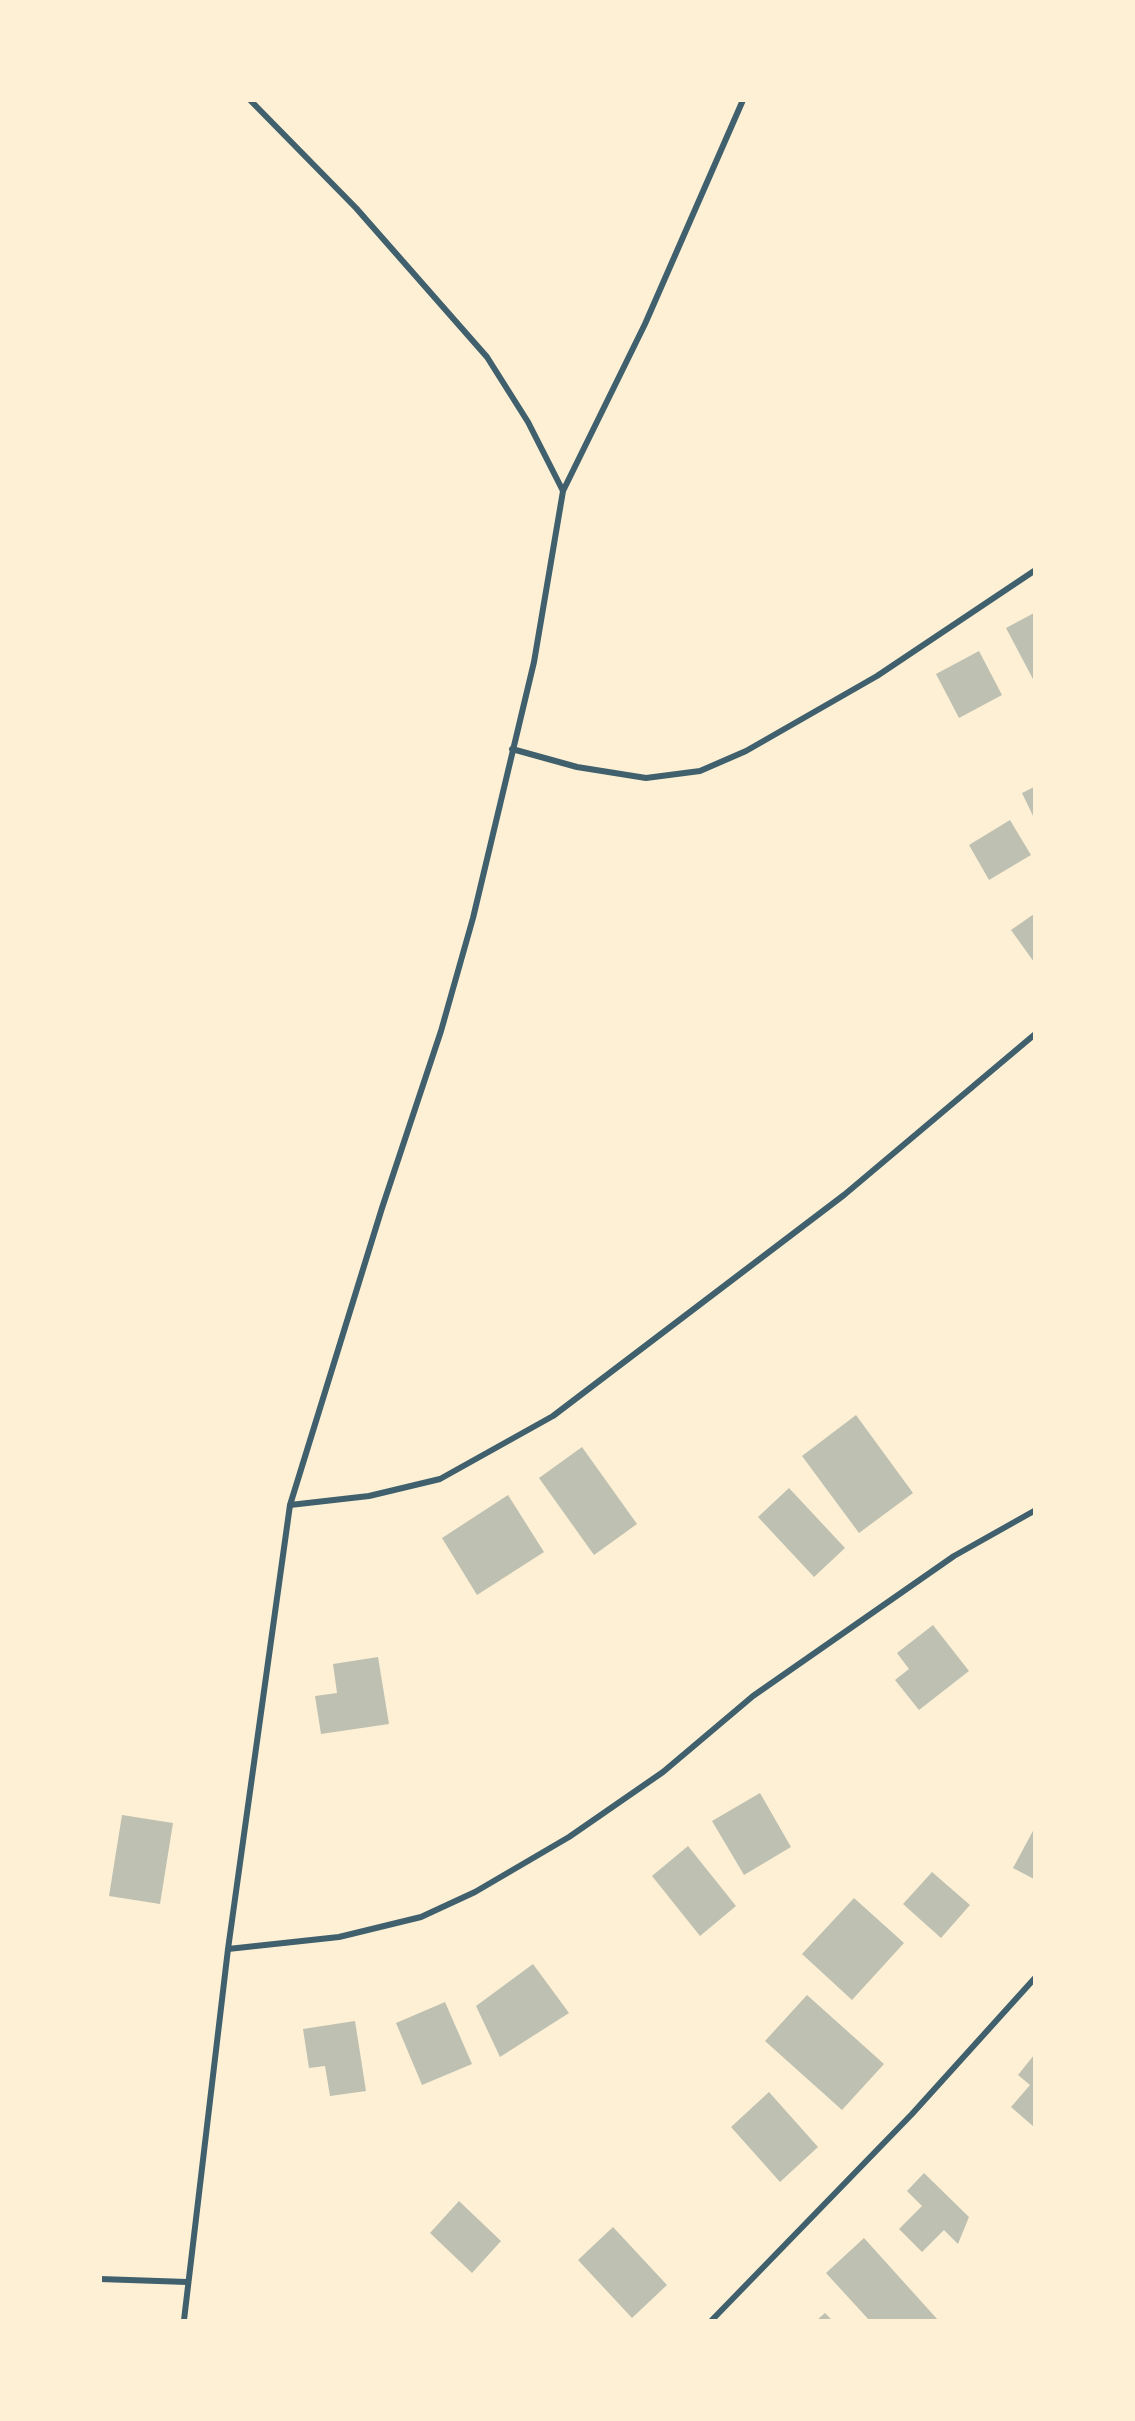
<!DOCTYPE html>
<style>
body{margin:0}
#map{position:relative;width:1135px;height:2421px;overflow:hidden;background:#fdf0d5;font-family:"Alegreya Sans",sans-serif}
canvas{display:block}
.frame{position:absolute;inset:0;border:102px solid #fdf0d5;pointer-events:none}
</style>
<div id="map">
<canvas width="1135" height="2421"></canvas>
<div class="frame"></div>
</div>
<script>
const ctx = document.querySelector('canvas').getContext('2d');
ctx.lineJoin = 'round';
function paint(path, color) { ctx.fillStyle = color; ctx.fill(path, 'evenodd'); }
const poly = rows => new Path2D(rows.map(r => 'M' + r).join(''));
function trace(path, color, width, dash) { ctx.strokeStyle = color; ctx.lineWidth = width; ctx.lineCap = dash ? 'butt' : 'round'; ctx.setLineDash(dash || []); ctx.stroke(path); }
const building = poly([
 [1034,613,1034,681,1006,628],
 [979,651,1002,695,959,718,936,674],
 [1034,787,1034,818,1022,793],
 [1010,820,1031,855,989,880,969,845],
 [1034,914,1034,962,1011,930],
 [856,1415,913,1493,859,1533,802,1456],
 [582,1447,637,1524,594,1555,539,1478],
 [789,1488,845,1548,814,1577,758,1517],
 [508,1495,544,1552,477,1595,442,1538],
 [933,1625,969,1671,919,1710,895,1680,909,1669,897,1653],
 [378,1657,389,1724,321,1734,315,1696,337,1693,333,1664],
 [760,1793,791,1847,744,1875,712,1821],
 [122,1815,173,1823,160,1904,109,1896],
 [1034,1829,1034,1879,1013,1868],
 [688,1846,736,1906,700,1936,652,1876],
 [932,1872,970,1905,941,1938,903,1904],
 [854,1898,904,1943,852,2000,802,1954],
 [533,1964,569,2013,500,2057,476,2006],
 [807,1995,884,2064,842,2110,765,2041],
 [445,2002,472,2064,422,2085,396,2023],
 [355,2021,366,2091,330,2096,325,2066,309,2068,303,2029],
 [1034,2055,1034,2127,1011,2107,1030,2085,1018,2075],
 [769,2092,818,2147,780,2182,731,2127],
 [924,2173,969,2217,958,2244,944,2230,922,2252,899,2229,922,2206,907,2191],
 [459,2201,501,2241,472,2273,430,2233],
 [613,2227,667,2285,632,2318,578,2260],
 [864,2238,938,2320,869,2320,826,2273],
 [825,2313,832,2320,817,2320]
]);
const minor = poly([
 [250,100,356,208,487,357,528,422,563,491],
 [512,749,577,767,646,778,700,771,746,751,877,676,1034,571],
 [290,1505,369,1496,440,1479,553,1416,844,1195,1034,1035],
 [228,1949,339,1937,421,1917,475,1892,569,1837,663,1772,753,1696,954,1556,1034,1511],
 [100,2279,187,2282],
 [184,2320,228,1949,290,1505,382,1208,441,1031,473,918,534,662,563,491,645,324,743,100],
 [712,2320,912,2114,1034,1979]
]);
paint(building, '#bec0b2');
trace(minor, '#3f606c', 6);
</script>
